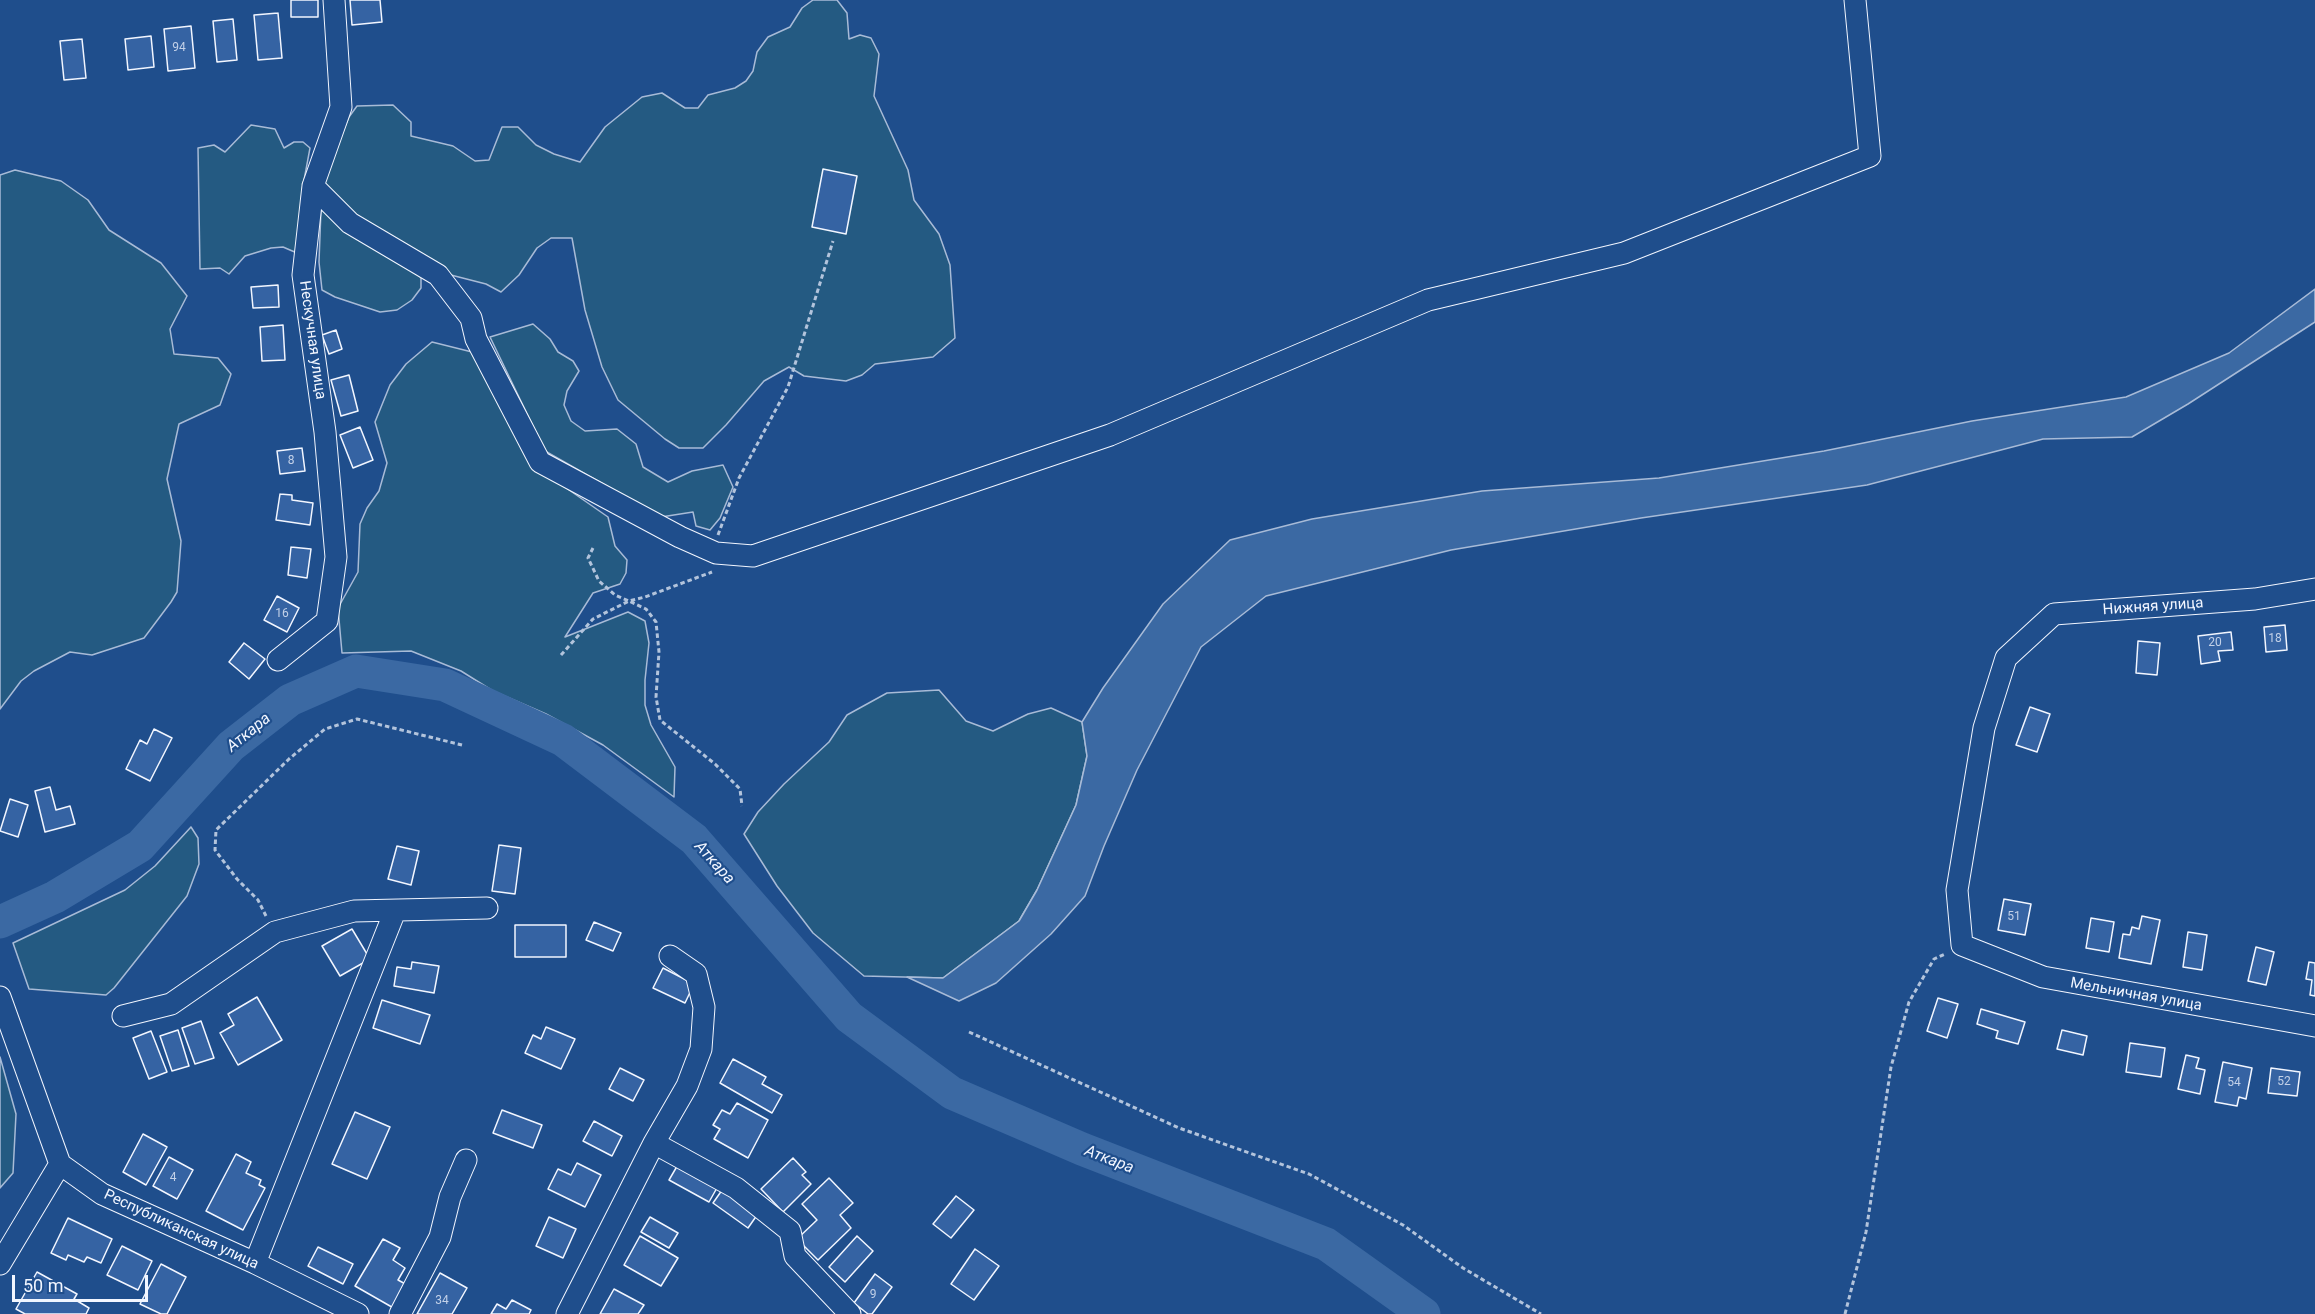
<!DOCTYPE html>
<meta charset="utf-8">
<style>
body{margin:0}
#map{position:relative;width:2315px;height:1314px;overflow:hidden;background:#1f4e8c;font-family:Roboto,sans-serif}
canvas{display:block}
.scale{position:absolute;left:12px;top:1275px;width:136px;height:27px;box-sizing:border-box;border:3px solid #f2f6ff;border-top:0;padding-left:8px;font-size:18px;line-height:21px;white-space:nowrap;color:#f2f6ff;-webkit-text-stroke:4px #1f4e8c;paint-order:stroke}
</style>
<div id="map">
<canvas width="2315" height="1314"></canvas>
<div class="scale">50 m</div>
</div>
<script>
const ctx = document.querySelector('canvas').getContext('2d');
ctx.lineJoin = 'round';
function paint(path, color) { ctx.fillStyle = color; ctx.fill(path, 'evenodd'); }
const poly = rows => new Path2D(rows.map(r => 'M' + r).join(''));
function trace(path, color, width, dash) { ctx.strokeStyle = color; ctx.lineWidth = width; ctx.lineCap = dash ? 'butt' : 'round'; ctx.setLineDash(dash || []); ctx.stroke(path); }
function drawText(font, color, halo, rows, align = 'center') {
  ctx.font = font + ' Roboto,sans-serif'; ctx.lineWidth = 4.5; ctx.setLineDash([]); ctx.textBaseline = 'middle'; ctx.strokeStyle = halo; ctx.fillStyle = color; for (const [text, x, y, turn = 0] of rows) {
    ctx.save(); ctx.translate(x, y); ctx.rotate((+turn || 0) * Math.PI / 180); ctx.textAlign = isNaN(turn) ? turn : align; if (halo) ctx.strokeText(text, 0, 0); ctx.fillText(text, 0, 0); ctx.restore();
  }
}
const green = poly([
 [813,0,837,0,847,13,849,39,860,35,871,38,879,54,874,96,908,170,914,200,939,234,950,265,955,338,933,357,875,364,862,375,846,381,804,376,789,367,764,381,726,425,703,448,679,448,665,439,618,400,602,367,585,310,572,238,551,238,537,248,519,275,501,292,486,284,447,274,353,217,322,182,349,117,357,106,393,105,411,122,411,136,453,146,475,161,489,160,502,127,518,127,536,145,554,154,580,162,605,127,642,97,662,93,685,108,698,108,708,95,735,88,746,81,753,71,757,52,768,37,790,27,802,8,813,0],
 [251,125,275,129,284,148,294,142,303,142,310,148,302,191,297,253,283,247,271,248,245,256,229,274,220,268,200,269,198,148,214,145,225,152,251,125],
 [15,170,61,181,88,200,109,230,161,263,187,296,170,329,174,354,218,358,231,374,220,405,179,424,167,479,181,541,177,592,171,602,144,638,92,655,70,652,34,671,21,681,0,709,0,175,15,170],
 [321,209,348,231,413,268,421,278,421,288,412,300,397,310,380,312,335,297,322,290,319,262,321,209],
 [533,324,550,339,558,352,573,361,579,371,567,391,564,405,571,421,585,431,617,429,636,444,643,467,668,482,692,471,723,465,733,487,720,518,710,530,696,526,693,512,661,517,545,451,490,337,533,324],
 [432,342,472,352,536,467,608,517,615,546,627,560,626,573,620,584,593,593,565,637,628,612,645,621,649,643,645,680,645,705,651,725,675,767,674,797,603,745,546,714,493,691,461,671,411,651,342,653,338,608,358,572,360,524,367,508,379,491,387,463,375,422,390,385,406,364,432,342],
 [939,690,966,721,993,731,1028,714,1051,708,1082,722,1087,756,1076,805,1037,890,1019,921,943,978,864,976,813,933,777,886,744,834,758,812,784,784,829,742,847,715,887,693,939,690],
 [191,827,198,838,199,864,187,896,114,988,106,995,29,989,13,943,125,890,155,866,191,827],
 [0,1057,16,1114,13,1173,0,1188,0,1057]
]);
const water = poly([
 [2315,289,2315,322,2188,404,2132,437,2043,439,1867,485,1641,518,1451,550,1266,596,1201,647,1137,770,1104,846,1085,896,1051,934,996,983,959,1001,907,977,943,978,1019,921,1037,890,1076,805,1087,756,1082,722,1103,688,1163,604,1230,540,1312,519,1482,491,1659,478,1824,451,1972,421,2126,397,2229,353,2315,289]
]);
const river = poly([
 [0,922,55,897,140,846,231,746,290,700,356,671,445,685,563,740,694,839,849,1017,952,1093,1082,1149,1326,1244,1424,1314]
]);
const building = poly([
 [291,0,318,0,318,17,291,17,291,0],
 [350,0,380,0,382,22,352,25,350,0],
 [278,13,282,58,258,60,254,15,278,13],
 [233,19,237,60,217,62,213,21,233,19],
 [191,26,195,68,168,71,164,29,191,26],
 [151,36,154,67,128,70,125,39,151,36],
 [82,39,86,78,64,80,60,41,82,39],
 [823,169,857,176,846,234,812,227,823,169],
 [278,285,279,307,253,308,251,287,278,285],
 [283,325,285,360,262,361,260,327,283,325],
 [336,330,342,349,329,354,322,335,336,330],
 [349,375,358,411,341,416,331,380,349,375],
 [360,427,373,460,353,468,340,435,360,427],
 [302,448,305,471,280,474,277,451,302,448],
 [280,494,292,495,292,500,313,503,310,525,276,520,280,494],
 [291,547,311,549,307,578,288,575,291,547],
 [277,596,299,608,287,632,264,620,277,596],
 [2285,625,2287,650,2266,652,2264,627,2285,625],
 [2231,632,2233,650,2218,651,2220,661,2201,664,2198,636,2231,632],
 [2138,641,2160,643,2157,675,2136,673,2138,641],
 [244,643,265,659,249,679,229,662,244,643],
 [2030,707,2050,714,2037,752,2016,745,2030,707],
 [154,729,172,738,150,781,126,769,140,740,147,744,154,729],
 [50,787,56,810,70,806,75,824,45,832,35,791,50,787],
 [10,799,28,805,18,837,0,831,10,799],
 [499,845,521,848,515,894,492,891,499,845],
 [397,846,419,851,411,885,388,879,397,846],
 [2004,899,2031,904,2025,935,1998,930,2004,899],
 [2142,916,2160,920,2151,964,2119,958,2123,934,2130,935,2132,927,2139,929,2142,916],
 [2091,918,2114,922,2109,952,2086,948,2091,918],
 [594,922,621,933,613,951,586,940,594,922],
 [515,925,566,925,566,957,515,957,515,925],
 [352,929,370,959,340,976,322,946,352,929],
 [2188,932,2207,935,2202,970,2183,967,2188,932],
 [2256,947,2274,952,2266,985,2248,981,2256,947],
 [412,962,439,966,434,993,394,986,397,967,411,969,412,962],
 [2309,962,2315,963,2315,996,2310,995,2312,980,2306,979,2309,962],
 [663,968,694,984,685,1003,653,988,663,968],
 [257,997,282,1040,238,1065,220,1033,234,1025,228,1014,257,997],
 [1938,998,1958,1004,1947,1038,1927,1031,1938,998],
 [382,1000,430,1015,420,1044,373,1028,382,1000],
 [1981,1009,2025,1022,2018,1044,1996,1038,1998,1031,1977,1024,1981,1009],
 [201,1021,214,1058,195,1064,182,1028,201,1021],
 [546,1027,575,1039,561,1069,525,1053,533,1035,541,1039,546,1027],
 [178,1030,189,1066,172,1071,160,1036,178,1030],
 [2062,1030,2087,1036,2083,1055,2057,1049,2062,1030],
 [151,1031,167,1072,149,1079,133,1038,151,1031],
 [2130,1043,2165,1048,2161,1077,2126,1072,2130,1043],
 [2186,1055,2199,1058,2196,1068,2205,1070,2200,1094,2178,1089,2186,1055],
 [733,1059,766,1077,762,1084,782,1095,772,1113,720,1083,733,1059],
 [2223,1062,2252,1068,2246,1099,2239,1097,2237,1106,2215,1102,2223,1062],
 [620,1068,644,1080,633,1101,609,1089,620,1068],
 [2271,1068,2300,1072,2297,1096,2268,1093,2271,1068],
 [737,1103,768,1120,748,1158,714,1139,720,1129,713,1125,722,1110,730,1114,737,1103],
 [502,1110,542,1125,533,1148,493,1133,502,1110],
 [355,1112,390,1127,367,1179,332,1164,355,1112],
 [594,1121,622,1136,612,1156,583,1141,594,1121],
 [143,1134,167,1147,146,1185,123,1172,143,1134],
 [236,1154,251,1162,246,1173,261,1180,259,1185,265,1188,243,1230,206,1211,236,1154],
 [683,1156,722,1179,709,1202,669,1180,683,1156],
 [169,1157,193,1170,177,1199,153,1186,169,1157],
 [793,1158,806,1172,802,1175,811,1184,783,1212,761,1189,793,1158],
 [577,1163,601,1175,585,1207,548,1189,558,1169,571,1175,577,1163],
 [829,1178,853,1203,840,1215,851,1228,818,1260,797,1239,817,1220,802,1204,829,1178],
 [727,1183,762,1208,748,1228,713,1203,727,1183],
 [956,1196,974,1210,951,1238,933,1224,956,1196],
 [549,1217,576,1229,563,1258,536,1246,549,1217],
 [650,1217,678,1233,669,1248,641,1232,650,1217],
 [68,1218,112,1239,101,1263,87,1257,84,1262,68,1255,66,1260,51,1253,68,1218],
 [640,1236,678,1258,661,1286,624,1265,640,1236],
 [857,1236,873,1251,845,1282,829,1267,857,1236],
 [383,1239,400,1248,393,1260,405,1268,398,1280,411,1287,397,1310,355,1286,383,1239],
 [122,1246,152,1261,138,1290,107,1275,122,1246],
 [318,1247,353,1264,343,1284,308,1266,318,1247],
 [975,1249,999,1266,974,1300,951,1284,975,1249],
 [161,1264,186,1277,167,1314,161,1314,140,1304,161,1264],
 [37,1272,77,1294,74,1299,89,1308,86,1314,25,1314,16,1309,37,1272],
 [440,1273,467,1288,452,1314,417,1314,440,1273],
 [875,1274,892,1287,872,1314,868,1314,854,1303,875,1274],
 [614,1289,644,1305,638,1314,600,1314,614,1289],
 [512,1300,531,1310,529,1314,491,1314,497,1304,506,1309,512,1300]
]);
const path = poly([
 [718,535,739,478,788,387,833,241],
 [593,548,588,558,599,581,615,595,629,601,645,597,712,572],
 [561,655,593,619,629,601,646,609,656,622,659,652,656,697,660,720,715,764,740,789,742,806],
 [266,916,258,900,237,879,215,850,216,830,289,759,325,729,357,719,462,745],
 [969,1032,1179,1128,1309,1174,1403,1225,1463,1268,1541,1314],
 [1845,1314,1866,1232,1891,1067,1909,1002,1934,959,1945,954]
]);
const minor = poly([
 [313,186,350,223,438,275,471,318,476,339,540,462,680,537,716,553,753,556,1110,435,1428,300,1624,253,1870,156,1855,0],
 [2315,589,2255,599,2054,614,2006,658,1984,728,1957,890,1962,945,2043,977,2315,1026],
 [278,660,327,621,336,557,325,432,303,275,313,186,341,107,334,0],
 [0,997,60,1164,102,1194,255,1263,358,1314],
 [123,1016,171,1004,275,932,354,911,487,908],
 [654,1143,736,1188,790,1231,795,1256,850,1314],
 [255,1263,395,911],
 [0,1264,60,1164],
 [400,1314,440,1237,450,1197,466,1160],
 [567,1314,654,1143,687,1086,701,1049,704,1007,696,974,670,956]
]);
const numberNames = [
 ["94",179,48],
 ["8",291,461],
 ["16",282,614],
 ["18",2275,639],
 ["20",2215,643],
 ["51",2014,917],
 ["52",2284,1082],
 ["54",2234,1083],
 ["4",173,1178],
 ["9",873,1295],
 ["34",442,1301]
];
const streetNames = [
 ["Нескучная улица",312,340,82],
 ["Нижняя улица",2153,607,-4],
 ["Мельничная улица",2136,995,10],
 ["Республиканская улица",181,1230,25]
];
const waterNames = [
 ["Аткара",249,733,-39],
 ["Аткара",714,863,48],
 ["Аткара",1109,1160,21]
];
paint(green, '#245a82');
trace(green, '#a8bbd7', 1.5);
paint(water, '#3b69a3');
trace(water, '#a8bbd7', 1.5);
trace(river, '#3b69a3', 33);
paint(building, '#3563a3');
trace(building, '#f2f6ff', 1.5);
trace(minor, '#f2f6ff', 23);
trace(path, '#b3c4dc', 3, [4.5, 3]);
trace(minor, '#1f4e8c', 21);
drawText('12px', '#c3d1e8', null, numberNames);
drawText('15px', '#f2f6ff', '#1f4e8c', streetNames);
drawText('italic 16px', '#f2f6ff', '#1f4e8c', waterNames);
</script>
